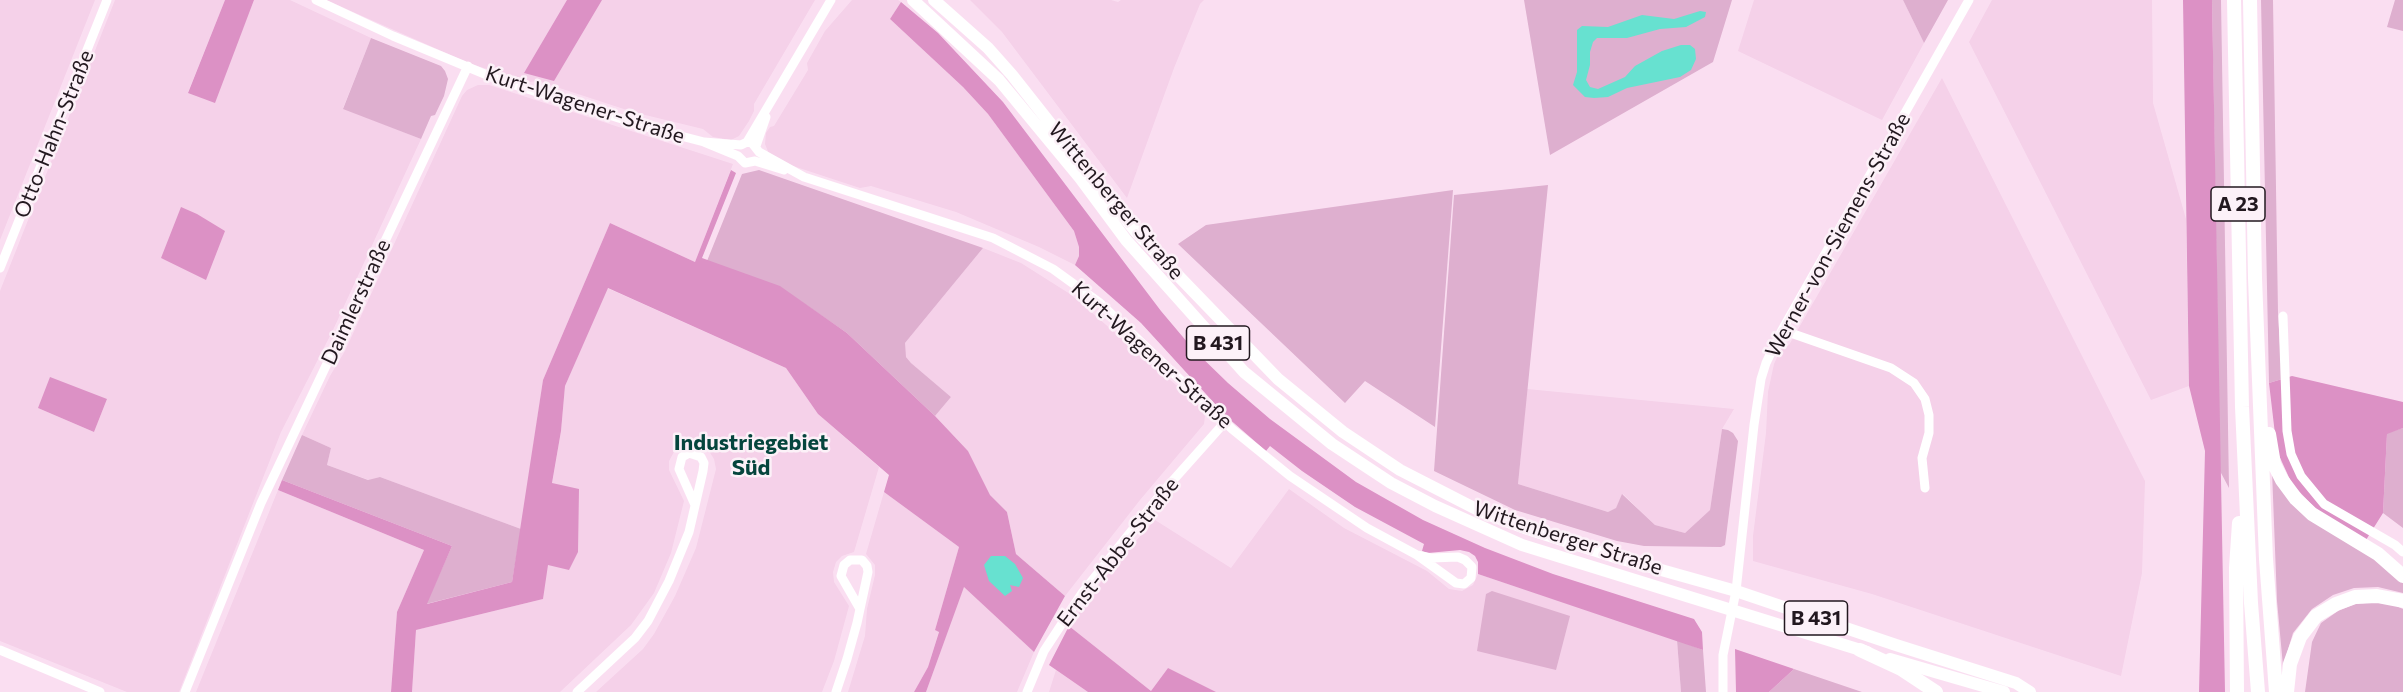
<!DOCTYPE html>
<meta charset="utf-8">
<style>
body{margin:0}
canvas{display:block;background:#fadef1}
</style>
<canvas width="2403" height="692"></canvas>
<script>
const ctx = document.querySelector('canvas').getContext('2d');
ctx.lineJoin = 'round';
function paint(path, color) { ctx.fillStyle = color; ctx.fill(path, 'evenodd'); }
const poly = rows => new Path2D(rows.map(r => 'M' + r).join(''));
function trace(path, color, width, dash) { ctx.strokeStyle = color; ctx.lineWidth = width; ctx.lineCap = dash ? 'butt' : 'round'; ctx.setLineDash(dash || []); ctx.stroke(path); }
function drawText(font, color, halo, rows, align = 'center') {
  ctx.font = font + ' Commissioner,sans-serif'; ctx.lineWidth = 5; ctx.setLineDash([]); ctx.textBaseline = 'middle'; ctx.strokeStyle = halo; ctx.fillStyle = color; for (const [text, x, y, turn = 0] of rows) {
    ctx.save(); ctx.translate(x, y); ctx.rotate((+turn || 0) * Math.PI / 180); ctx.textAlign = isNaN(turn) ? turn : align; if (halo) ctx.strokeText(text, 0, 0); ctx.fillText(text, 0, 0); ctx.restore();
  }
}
const built = poly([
 [0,0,95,0,0,240],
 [115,0,225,0,188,92,214,102,254,0,290,0,371,38,343,108,421,139,333,330,281,432,179,692,127,692,0,641,0,291],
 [197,214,175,263,161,258],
 [107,399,94,432,38,408],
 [326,0,815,0,754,104,754,111,749,121,739,136,731,140,713,137,703,129,633,112,538,81,529,82,471,64],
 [852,0,898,0,901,2,890,19,963,87,988,114,1074,231,1079,247,1079,256,1075,265,1039,247,956,212,871,186,860,188,787,164,769,154,765,144,766,133,770,127,774,126,808,70,807,63,825,31],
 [970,0,1111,0,1118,2,1121,0,1204,0,1200,4,1174,68,1127,198,1002,32],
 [1754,0,1903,0,1924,43,1882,120,1738,51],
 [1992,0,2152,0,2153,103,2186,219,2189,386,2151,400,1969,42],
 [1942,78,2145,481,2142,573,2121,676,1872,594,1753,561,1753,536,1766,433,1768,392,1774,364,1781,349,1789,345],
 [478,85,489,85,733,164,695,262,610,223,543,380,521,529,380,477,369,480,327,465,331,448,302,435,330,376,345,351,462,96,467,90],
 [983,248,1021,263,1070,294,1176,385,1201,408,1205,416,1204,424,1140,500,1065,596,1016,554,1007,512,990,495,968,451,935,416,951,397,912,364,906,357,904,349,905,343],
 [607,288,786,368,818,414,879,467,854,552,842,556,836,562,833,572,834,582,849,606,834,661,822,692,596,692,643,649,654,634,675,596,696,548,716,469,714,459,707,448,698,443,684,444,674,452,669,461,669,470,684,501,671,553,654,593,631,625,560,692,412,692,416,630,543,599,552,484,561,431,565,386],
 [1527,389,1734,409,1722,429,1710,510,1685,533,1655,525,1623,494,1616,508,1608,512,1518,484],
 [1289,489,1344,528,1427,571,1449,589,1462,591,1473,585,1478,574,1677,640,1681,692,1216,692,1168,668,1151,691,1069,626,1111,568,1155,520,1231,568],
 [278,490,424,550,397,612,391,692,196,692],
 [884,492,959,547,935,630,939,631,928,667,914,692,848,692,865,636,867,609,875,575,875,565,866,554],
 [964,586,1034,652,1017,692,926,692],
 [1056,670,1088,692,1049,692]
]);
const green = poly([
 [1524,0,1732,0,1713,62,1550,155],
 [1903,0,1948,0,1924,43],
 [2212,0,2221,0,2229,488,2220,471],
 [2261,0,2273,0,2278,313,2282,379,2269,383],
 [2395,0,2403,0,2403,31,2387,27],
 [371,38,441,66,445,71,448,79,444,96,435,115,431,116,421,139,343,109],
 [759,170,983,248,905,343,906,357,911,363,951,397,935,416,847,333,780,287,707,261,742,174],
 [1548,185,1518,484,1608,512,1616,508,1622,494,1655,525,1685,533,1710,510,1722,429,1728,430,1733,433,1738,441,1725,545,1721,547,1644,546,1617,541,1515,510,1434,471,1454,195],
 [1453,190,1435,427,1365,381,1345,403,1178,244,1206,225],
 [2403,428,2403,528,2383,513,2387,433],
 [302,435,331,448,327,465,368,480,380,477,521,529,512,582,426,604,452,546,282,480],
 [2272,471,2403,583,2403,593,2378,587,2354,588,2333,595,2312,609,2293,633,2283,666,2277,601],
 [1492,591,1570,616,1556,670,1477,651,1486,594],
 [2377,602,2394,605,2403,609,2403,692,2305,692,2312,642,2321,623,2338,611,2355,604],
 [1677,640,1703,650,1706,692,1681,692],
 [1794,669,1862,692,1769,692]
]);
const forest = poly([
 [225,0,254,0,215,103,188,93],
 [567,0,602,0,554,81,524,73],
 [2183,0,2212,0,2225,692,2199,692,2205,451,2189,386],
 [901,2,938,33,1003,102,1161,311,1193,349,1228,383,1270,419,1356,482,1423,520,1485,548,1553,574,1694,619,1702,632,1703,650,1478,574,1478,562,1475,556,1469,552,1460,550,1428,553,1422,551,1424,544,1355,507,1302,471,1270,446,1266,451,1227,417,1141,323,1075,265,1079,256,1079,247,1074,231,988,114,963,87,890,19],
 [731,170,736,173,702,258,780,286,847,333,935,416,968,451,990,495,1007,512,1016,554,1065,596,1034,652,964,587,926,692,914,692,928,667,939,632,935,630,959,547,884,492,889,475,818,414,786,368,608,288,565,386,561,431,552,483,579,489,578,552,569,570,548,565,543,599,416,630,412,692,391,692,397,612,424,550,278,490,282,480,452,546,427,604,512,582,543,380,610,223,695,262],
 [181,207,197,214,225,231,206,280,161,258],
 [2292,376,2403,402,2403,428,2387,434,2383,513,2366,540,2316,509,2292,484,2277,451,2269,383],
 [50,377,107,399,94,432,38,408],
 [1069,626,1151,691,1168,668,1216,692,1088,692,1049,665],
 [1735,649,1794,669,1769,692,1736,692]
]);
const water = poly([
 [1700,11,1706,12,1705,17,1686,27,1660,29,1627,38,1597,38,1593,42,1590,52,1590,65,1586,80,1590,87,1598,89,1625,77,1635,66,1662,51,1681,45,1690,45,1695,49,1696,59,1691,70,1680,77,1627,88,1608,97,1594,98,1585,97,1573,85,1577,72,1577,30,1582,26,1608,27,1642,15,1674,19],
 [991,556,1005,556,1015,564,1023,578,1019,587,1010,585,1012,591,1005,596,989,581,984,565]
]);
const minor = poly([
 [316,0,393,36,499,80,650,128,704,142,738,156,745,163,755,161,784,170],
 [704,142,741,145,747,142,752,143,759,152,804,177,993,238,1053,269,1100,303,1232,429,1290,476,1367,528,1417,555],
 [747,142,831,0],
 [756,146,766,117],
 [0,268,107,0],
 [2283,316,2287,431,2291,454,2301,476,2324,504,2395,545,2403,552],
 [1782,330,1891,368,1914,383,1925,399,1929,415,1929,433,1922,458,1925,488],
 [1417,555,1431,558,1458,557,1465,560,1472,567,1471,578,1464,584,1456,583,1417,555],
 [0,650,100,692],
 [185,692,261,503,468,66],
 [577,692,635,638,648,621,669,581,689,532,703,471,704,463,701,457,689,453,682,457,679,469,695,505],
 [836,692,847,659,857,623,860,609,868,572,867,566,862,560,850,560,844,565,841,576,860,609],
 [1027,692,1044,651,1082,593,1160,495,1225,422],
 [1723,692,1723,655,1736,591,1754,425,1761,379,1766,363,1782,330,1969,0]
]);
const major = poly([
 [913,0,999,80,1080,178,1126,240,1244,372,1332,444,1391,483,1435,506,1522,545,1867,652],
 [934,0,988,48,1012,75,1136,232,1278,379,1343,432,1400,470,1482,512,1528,529,1615,557,1736,591,1896,645,2016,683,2030,692],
 [1890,659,2004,692]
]);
const highway = poly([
 [2234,0,2242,407,2251,603,2258,692],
 [2250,0,2255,278,2266,559,2276,692],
 [2269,434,2274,464,2282,480,2296,499,2312,514,2378,554,2403,576],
 [1860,650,1901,669,1936,692],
 [2237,692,2236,568,2239,523],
 [2287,692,2290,664,2300,637,2316,616,2336,604,2355,597,2377,596,2403,601]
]);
const shields = [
 [2238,204,54],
 [1218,343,63],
 [1816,618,63]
];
const shieldNames = [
 ["A 23",2238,204],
 ["B 431",1218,343],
 ["B 431",1816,618]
];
const streetNames = [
 ["Kurt-Wagener-Straße",585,105,18],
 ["Otto-Hahn-Straße",54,134,-68],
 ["Wittenberger Straße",1116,201,50],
 ["Werner-von-Siemens-Straße",1838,235,-61],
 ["Daimlerstraße",356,302,-65],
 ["Kurt-Wagener-Straße",1152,355,42],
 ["Wittenberger Straße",1568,538,18],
 ["Ernst-Abbe-Straße",1118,552,-52]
];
const neighbourhoodNames = [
 ["Industriegebiet",751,443],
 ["Süd",751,468]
];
paint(built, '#f5d1e9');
paint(green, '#deafcf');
paint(forest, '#dc91c5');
paint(water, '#67e1d0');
trace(minor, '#fff', 9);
trace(major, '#fff', 12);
trace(highway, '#fff', 14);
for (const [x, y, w] of shields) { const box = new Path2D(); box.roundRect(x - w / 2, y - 17, w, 34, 4.5); ctx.fillStyle = '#fcf1f8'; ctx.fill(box); trace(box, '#22181f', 1.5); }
drawText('bold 20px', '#22181f', null, shieldNames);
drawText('21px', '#22181f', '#fcf1f8', streetNames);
drawText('bold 22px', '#05453d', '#fcf1f8', neighbourhoodNames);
</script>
